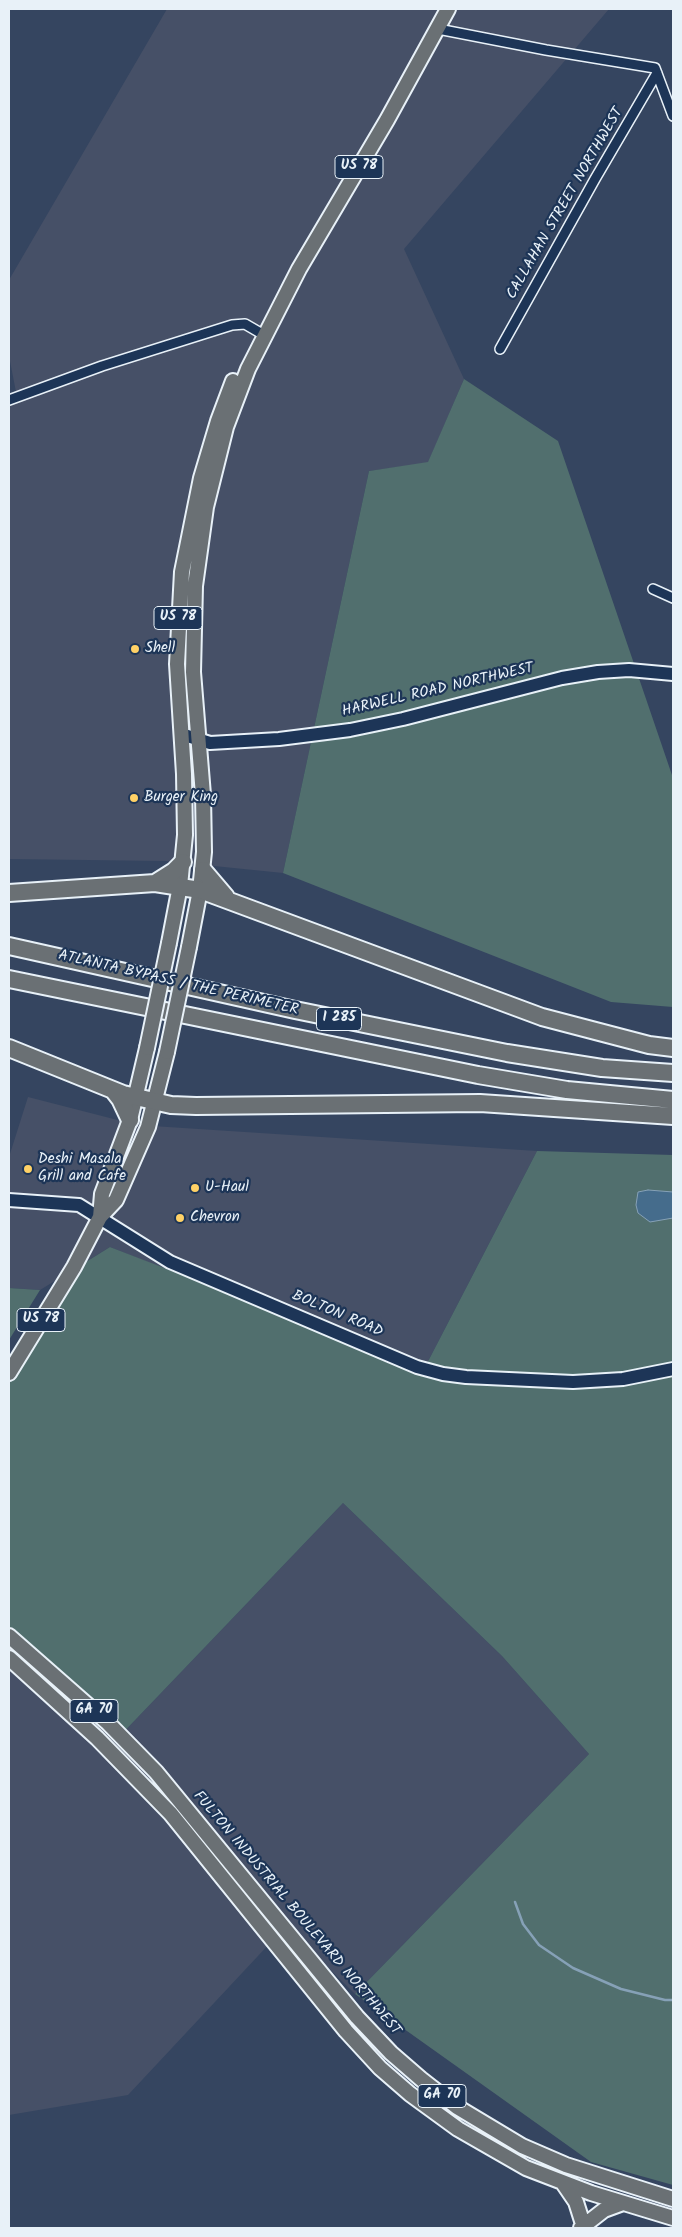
<!DOCTYPE html>
<style>
body{margin:0}
#map{position:relative;width:682px;height:2237px;overflow:hidden;background:#354560;font-family:Kalam,sans-serif}
canvas{display:block}
.frame{position:absolute;inset:0;border:10px solid #e8f1f8;pointer-events:none}
</style>
<div id="map">
<canvas width="682" height="2237"></canvas>
<div class="frame"></div>
</div>
<script>
const ctx = document.querySelector('canvas').getContext('2d');
ctx.lineJoin = 'round';
function paint(path, color) { ctx.fillStyle = color; ctx.fill(path, 'evenodd'); }
const poly = rows => new Path2D(rows.map(r => 'M' + r).join(''));
function trace(path, color, width, dash) { ctx.strokeStyle = color; ctx.lineWidth = width; ctx.lineCap = dash ? 'butt' : 'round'; ctx.setLineDash(dash || []); ctx.stroke(path); }
function drawText(font, color, halo, rows, align = 'center') {
  ctx.font = font + ' Kalam,sans-serif'; ctx.lineWidth = 4.5; ctx.setLineDash([]); ctx.textBaseline = 'middle'; ctx.strokeStyle = halo; ctx.fillStyle = color; for (const [text, x, y, turn = 0] of rows) {
    ctx.save(); ctx.translate(x, y); ctx.rotate((+turn || 0) * Math.PI / 180); ctx.textAlign = isNaN(turn) ? turn : align; if (halo) ctx.strokeText(text, 0, 0); ctx.fillText(text, 0, 0); ctx.restore();
  }
}
const built = poly([
 [167,9,609,9,404,249,464,379,428,463,369,471,283,873,165,861,9,859,9,395,16,392,9,356,9,280],
 [28,1097,137,1125,537,1151,422,1373,110,1247,40,1290,9,1288,9,1157],
 [343,1503,502,1656,589,1754,355,1994,286,1926,128,2095,9,2115,9,1639,116,1740]
]);
const green = poly([
 [464,379,558,441,673,778,673,1007,611,1002,283,873,369,471,428,462],
 [537,1151,673,1155,673,2185,591,2162,355,1994,589,1754,502,1656,343,1503,116,1740,9,1639,9,1364,65,1275,110,1247,299,1320,422,1373],
 [9,1288,40,1290,9,1340]
]);
const water = poly([
 [648,1190,673,1192,673,1218,650,1222,638,1213,636,1205,638,1192,648,1190]
]);
const stream = poly([
 [515,1902,523,1924,539,1945,573,1968,621,1989,665,2000,673,2000]
]);
const street = poly([
 [438,29,546,50,655,68,673,116],
 [500,349,595,179,657,73],
 [9,400,102,366,232,325,245,324,264,335],
 [653,589,673,598]
]);
const secondary = poly([
 [181,734,210,743,279,739,350,730,403,719,562,678,598,672,629,670,673,674],
 [9,1200,79,1205,170,1262,417,1367,443,1374,466,1377,573,1382,623,1379,673,1369]
]);
const primary = poly([
 [169,943,180,886,185,835,184,774,177,664,182,572,201,478,218,421,233,381],
 [189,947,200,890,204,852,203,795,193,672,195,586,206,507,226,427,248,369,299,269,387,120,448,9],
 [100,1217,102,1194,130,1120,147,1048],
 [9,1373,74,1267,100,1217,116,1200,148,1127,167,1052],
 [9,1636,108,1723,156,1772,357,2017,391,2053,421,2079,457,2107,522,2146,566,2165,673,2199],
 [9,1658,97,1738,171,1814,346,2031,380,2068,410,2094,458,2129,526,2168,591,2193,673,2218],
 [563,2183,576,2202,582,2221],
 [581,2228,604,2210,623,2203]
]);
const highway = poly([
 [203,870,226,897],
 [155,883,174,871,183,862],
 [9,893,155,883,200,890,542,1017,649,1045,673,1048],
 [9,946,295,1010,507,1053,602,1068,673,1073],
 [9,979,478,1075,567,1090,673,1100],
 [9,1048,123,1094,171,1105,196,1106,480,1103,673,1116],
 [113,1090,120,1099,130,1120]
]);
const primaryBridge = poly([
 [147,1048,169,943],
 [167,1052,189,947]
]);
const markers = [
 [135,649,5,"#ffd166"],
 [134,798,5,"#ffd166"],
 [28,1169,5,"#ffd166"],
 [195,1188,5,"#ffd166"],
 [180,1218,5,"#ffd166"]
];
const shields = [
 [359,167,48],
 [178,618,48],
 [339,1019,45],
 [41,1320,48],
 [94,1711,48],
 [442,2096,48]
];
const shieldNames = [
 ["US 78",359,167],
 ["US 78",178,618],
 ["I 285",339,1019],
 ["US 78",41,1320],
 ["GA 70",94,1711],
 ["GA 70",442,2096]
];
const streetNames = [
 ["CALLAHAN STREET NORTHWEST",566,204,-60],
 ["HARWELL ROAD NORTHWEST",438,691,-13],
 ["ATLANTA BYPASS / THE PERIMETER",178,984,13],
 ["BOLTON ROAD",337,1315,23],
 ["FULTON INDUSTRIAL BOULEVARD NORTHWEST",296,1914,50]
];
const poiNames = [
 ["Shell",145,649],
 ["Burger King",144,798],
 ["Deshi Masala",38,1160],
 ["Grill and Cafe",38,1177],
 ["U-Haul",205,1188],
 ["Chevron",190,1218]
];
paint(built, '#465067');
paint(green, '#516f6e');
paint(water, '#456c8c');
trace(water, '#86a1b7', 1);
trace(stream, '#86a1b7', 2.5);
trace(street, '#e8f1f8', 12);
trace(secondary, '#e8f1f8', 16);
trace(primary, '#e8f1f8', 18);
trace(highway, '#e8f1f8', 20);
trace(street, '#1d3557', 9);
trace(secondary, '#1d3557', 12);
trace(primary, '#6a7074', 14);
trace(highway, '#6a7074', 16);
trace(primaryBridge, '#e8f1f8', 18, []);
trace(primaryBridge, '#6a7074', 14);
for (const [x, y, r, color] of markers) { const dot = new Path2D(); dot.arc(x, y, r, 0, 2 * Math.PI); ctx.fillStyle = color; ctx.fill(dot); trace(dot, '#1d3557', 2); }
for (const [x, y, w] of shields) { const box = new Path2D(); box.roundRect(x - w / 2, y - 11.5, w, 23, 4); ctx.fillStyle = '#1d3557'; ctx.fill(box); trace(box, '#e8f1f8', 1); }
drawText('bold 14px', '#e8f1f8', null, shieldNames);
drawText('15px', '#e8f1f8', '#1d3557', streetNames);
drawText('15px', '#e8f1f8', '#1d3557', poiNames, 'left');
</script>
